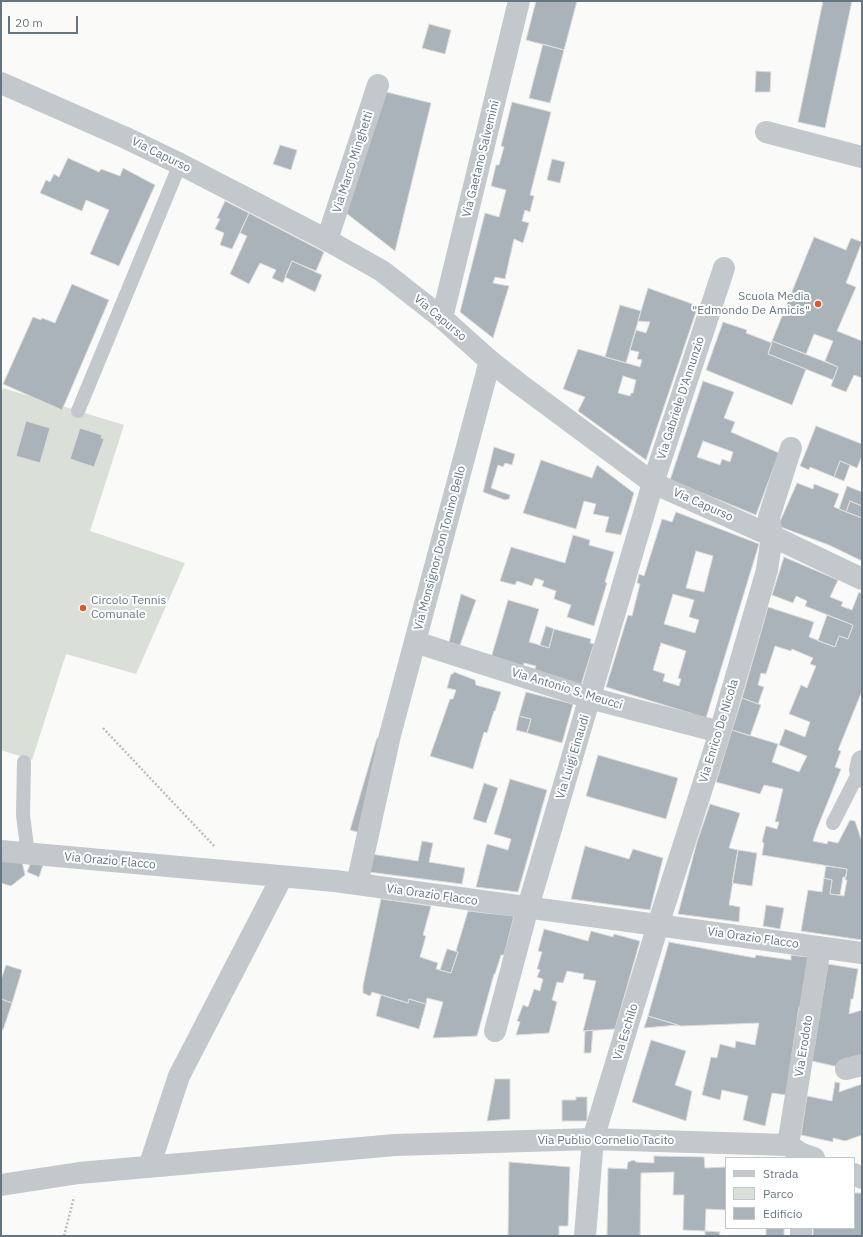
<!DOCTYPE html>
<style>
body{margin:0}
#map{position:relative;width:863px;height:1237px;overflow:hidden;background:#fafaf8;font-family:"IBM Plex Sans",sans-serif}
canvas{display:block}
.frame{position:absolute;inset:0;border:2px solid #657683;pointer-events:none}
.legend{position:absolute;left:725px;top:1157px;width:130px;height:72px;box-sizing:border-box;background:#fff;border:1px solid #c1c8cd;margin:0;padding:5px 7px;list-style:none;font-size:12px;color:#657683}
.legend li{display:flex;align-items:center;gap:8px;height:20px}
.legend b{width:20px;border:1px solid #c1c8cd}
.scale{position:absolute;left:8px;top:16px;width:70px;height:18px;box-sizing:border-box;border:2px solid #657683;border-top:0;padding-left:5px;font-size:12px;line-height:14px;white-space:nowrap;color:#657683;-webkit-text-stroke:3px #fff;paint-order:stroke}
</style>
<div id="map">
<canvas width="863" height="1237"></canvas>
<div class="frame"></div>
<ul class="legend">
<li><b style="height:5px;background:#c3c8cc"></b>Strada</li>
<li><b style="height:11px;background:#dadfd7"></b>Parco</li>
<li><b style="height:11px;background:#aab3b9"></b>Edificio</li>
</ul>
<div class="scale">20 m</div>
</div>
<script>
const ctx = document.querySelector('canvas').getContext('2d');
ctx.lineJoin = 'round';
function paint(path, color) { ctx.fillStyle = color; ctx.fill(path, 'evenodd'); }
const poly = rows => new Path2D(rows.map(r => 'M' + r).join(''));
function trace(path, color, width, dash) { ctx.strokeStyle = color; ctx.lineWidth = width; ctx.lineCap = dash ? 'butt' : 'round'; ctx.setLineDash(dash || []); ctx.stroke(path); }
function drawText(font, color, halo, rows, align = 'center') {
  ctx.font = font + ' "IBM Plex Sans",sans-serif'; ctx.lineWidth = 4; ctx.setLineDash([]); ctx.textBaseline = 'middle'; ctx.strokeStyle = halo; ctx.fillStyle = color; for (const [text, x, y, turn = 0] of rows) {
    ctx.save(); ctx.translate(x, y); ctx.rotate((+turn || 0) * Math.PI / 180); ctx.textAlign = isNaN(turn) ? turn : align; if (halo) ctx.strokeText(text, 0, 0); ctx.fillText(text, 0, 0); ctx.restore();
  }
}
const green = poly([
 [3,388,124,425,90,531,185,563,136,674,66,654,32,760,1,750,1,396]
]);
const building = poly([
 [536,1,577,1,564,50,526,40,536,1],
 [823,1,852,1,825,128,798,122,823,1],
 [429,24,451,30,445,54,422,48,429,24],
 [543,44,564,50,550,103,529,98,543,44],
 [756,71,771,72,770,92,755,92,756,71],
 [382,91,431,103,395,251,346,213,382,91],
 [512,102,551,112,530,195,534,196,530,212,525,210,522,221,529,223,523,243,514,239,505,279,495,277,493,283,509,286,493,338,460,312,485,213,499,217,506,190,491,186,496,165,499,165,504,147,501,146,512,102],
 [280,145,297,150,291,170,273,164,280,145],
 [68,158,99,172,101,169,120,176,123,168,155,185,119,266,90,254,109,210,86,200,82,211,40,193,46,180,50,182,54,174,59,177,68,158],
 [552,159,565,162,560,183,547,180,552,159],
 [225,201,249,213,232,249,220,245,224,233,215,229,220,219,217,218,225,201],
 [249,213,324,252,316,271,292,261,283,283,272,278,276,270,260,263,249,284,230,274,247,236,240,233,249,213],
 [814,237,846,250,851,238,862,242,846,283,856,287,837,331,862,341,862,378,854,375,846,392,831,386,838,367,825,361,833,341,814,334,806,354,772,341,814,237],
 [292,261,322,275,315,292,285,277,292,261],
 [72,284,109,300,62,410,3,384,33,317,41,320,42,318,55,323,72,284],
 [648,288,698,306,646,460,578,411,585,397,563,389,578,349,640,367,642,360,637,359,639,352,630,350,636,330,646,333,650,322,638,321,648,288],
 [623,376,636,380,633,393,631,393,630,396,618,393,623,376],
 [620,305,641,311,626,363,605,357,620,305],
 [723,322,747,330,746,333,772,343,768,354,806,369,792,405,706,370,723,322],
 [772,341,838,367,833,380,768,354,772,341],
 [703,381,734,392,724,418,735,422,731,432,779,453,756,515,670,480,703,381],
 [703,441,733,452,730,462,722,459,720,465,697,457,703,441],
 [26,421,50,428,40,463,16,456,26,421],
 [816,426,862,444,862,456,857,468,840,461,834,477,810,467,809,470,800,466,816,426],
 [80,428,102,435,101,438,104,439,94,467,70,459,80,428],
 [494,447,515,454,512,465,505,463,503,467,498,465,491,488,510,495,509,499,505,500,483,492,494,447],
 [541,460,592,478,597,465,634,493,621,535,605,532,609,517,593,514,596,504,584,501,576,529,523,513,541,460],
 [840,461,850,465,844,481,834,477,840,461],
 [797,483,813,489,814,484,839,494,834,507,862,518,862,561,829,545,778,526,797,483],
 [847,486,862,492,862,506,850,501,846,512,839,509,847,486],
 [850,501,862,506,862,518,846,512,850,501],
 [676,512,759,544,706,718,606,687,628,615,632,616,640,584,637,583,639,574,644,576,662,519,672,522,676,512],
 [696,551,713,556,704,592,686,588,696,551],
 [673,594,694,600,689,617,699,620,695,633,664,624,673,594],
 [661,643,686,651,678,678,681,679,679,686,663,681,665,674,653,670,661,643],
 [573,535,590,540,589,545,614,552,605,582,607,583,594,626,567,617,571,605,554,599,556,591,542,586,544,581,535,578,532,586,517,581,515,585,500,581,511,547,565,563,573,535],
 [784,557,838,580,830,597,843,602,841,606,852,610,859,592,862,594,862,691,838,750,841,751,835,767,841,769,816,831,813,841,827,844,828,841,838,843,850,820,855,821,862,842,862,940,801,931,808,890,822,892,824,878,832,880,830,894,844,896,847,880,845,880,847,869,762,855,764,843,762,842,766,826,777,829,779,822,775,822,783,789,764,785,760,794,716,782,732,730,778,744,772,762,799,772,807,756,779,745,785,729,805,737,810,722,789,714,801,685,807,688,816,666,810,664,813,658,792,649,791,651,775,646,766,674,761,673,758,685,764,687,758,704,742,698,768,607,814,622,809,637,835,647,839,636,848,639,853,625,805,606,807,601,796,596,793,603,772,595,784,557],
 [461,594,476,600,459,648,448,646,461,594],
 [508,600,539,609,529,642,549,648,554,629,591,639,590,643,594,644,581,685,534,671,536,666,524,663,523,667,491,658,508,600],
 [827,615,853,625,848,639,839,636,835,647,818,641,827,615],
 [546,626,554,629,549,648,540,645,546,626],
 [454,672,475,680,476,685,501,692,495,711,494,711,487,733,484,732,473,769,430,756,450,699,453,699,456,690,447,688,451,674,453,674,454,672],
 [526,692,573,704,562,743,527,733,531,719,519,716,526,692],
 [742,698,761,705,750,736,732,730,742,698],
 [519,716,531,719,527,733,516,730,519,716],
 [377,738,390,742,365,834,350,830,377,738],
 [598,755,678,778,666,819,586,796,598,755],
 [510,779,547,790,518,892,476,887,487,844,508,850,511,839,494,834,510,779],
 [484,783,498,788,486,823,473,819,484,783],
 [710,804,740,813,729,848,738,850,729,905,740,907,739,922,678,914,697,842,710,804],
 [422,841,433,843,429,862,465,868,462,884,361,871,364,853,418,861,422,841],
 [585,846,629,859,633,849,663,858,650,910,571,899,585,846],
 [738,850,757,853,752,886,732,883,738,850],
 [1,859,22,862,25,875,11,886,1,883,1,859],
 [32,860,43,865,39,877,27,872,32,860],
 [826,866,847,869,846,877,843,877,840,895,830,894,832,880,824,878,826,866],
 [381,899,431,906,423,935,426,936,420,957,438,963,436,969,451,973,458,952,456,951,468,911,514,916,504,955,501,955,495,974,494,974,477,1036,433,1038,443,1002,427,998,426,1004,409,999,408,1003,372,992,370,996,363,993,363,986,381,899],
 [766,905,784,908,780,929,763,926,766,905],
 [544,929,588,941,591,931,613,937,614,934,640,941,615,1029,583,1031,596,981,583,979,584,974,567,971,563,983,557,982,552,1000,557,1002,549,1033,516,1035,520,1022,517,1021,523,1005,528,1007,534,989,540,991,543,979,537,977,540,970,537,969,542,952,538,951,544,929],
 [669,942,755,958,756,955,791,960,791,955,808,957,802,1008,799,1007,786,1095,772,1093,765,1126,743,1120,748,1096,722,1090,720,1100,702,1095,711,1057,717,1058,720,1044,735,1048,736,1041,755,1045,759,1023,681,1026,648,1016,669,942],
 [447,949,458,952,451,973,440,970,447,949],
 [828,964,858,969,853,999,851,999,849,1014,862,1010,862,1057,843,1068,812,1061,828,964],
 [6,965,22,970,12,1003,1,999,1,980,6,965],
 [381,995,408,1003,409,999,426,1004,419,1029,376,1016,381,995],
 [1,999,12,1003,3,1030,1,1029,1,999],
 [648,1016,678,1025,644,1028,648,1016],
 [593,1030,591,1053,584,1053,585,1031,593,1030],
 [651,1040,686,1051,675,1085,692,1091,686,1121,632,1102,651,1040],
 [495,1079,510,1079,510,1119,487,1121,495,1079],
 [835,1082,840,1083,839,1092,862,1084,862,1135,845,1141,833,1138,833,1142,801,1135,807,1096,832,1101,835,1082],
 [576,1097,587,1097,587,1121,562,1121,562,1100,576,1100,576,1097],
 [654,1156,704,1157,705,1168,726,1167,726,1210,706,1209,705,1231,683,1230,684,1195,673,1195,674,1172,641,1173,640,1236,607,1236,608,1168,627,1169,628,1162,634,1160,636,1162,654,1163,654,1156],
 [509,1162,570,1167,568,1226,559,1226,559,1236,508,1236,509,1162],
 [854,1193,862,1193,862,1236,813,1236,813,1228,854,1228,854,1193],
 [766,1228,784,1228,784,1236,766,1236,766,1228],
 [705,1231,720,1232,719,1236,705,1236,705,1231]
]);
const path = poly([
 [103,728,215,847],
 [64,1236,74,1197]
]);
const service = poly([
 [78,411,180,164],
 [24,762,23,815,28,854],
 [833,823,860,770]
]);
const minor = poly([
 [766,132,862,157],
 [327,240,378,85],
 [442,318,519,1],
 [415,642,590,698,720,732],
 [1,851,335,881,862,953],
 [357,884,390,735,490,361],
 [495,1031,528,907,653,483,724,268],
 [846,1069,862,1065],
 [788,1145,820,947],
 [149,1167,179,1076,282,877],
 [854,1174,862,1178],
 [1,1185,79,1173,395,1145,593,1139,788,1145,800,1153,814,1158],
 [801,1228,801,1236],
 [585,1236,593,1139,658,925,720,732,767,570,772,536,769,517,791,448]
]);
const tertiary = poly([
 [1,83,126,138,180,164,327,240,382,271,442,318,490,361,518,383,653,483,772,536,862,579],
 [862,761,860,770,862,777]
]);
const markers = [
 [818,304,4,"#e4572e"],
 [83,608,4,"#e4572e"]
];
const streetNames = [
 ["Via Capurso",161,155,26],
 ["Via Gaetano Salvemini",481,159,-76],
 ["Via Marco Minghetti",353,162,-72],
 ["Via Capurso",440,318,40],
 ["Via Gabriele D'Annunzio",681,398,-72],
 ["Via Capurso",703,505,24],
 ["Via Monsignor Don Tonino Bello",440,548,-75],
 ["Via Antonio S. Meucci",567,689,17],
 ["Via Enrico De Nicola",719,731,-73],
 ["Via Luigi Einaudi",573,757,-73],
 ["Via Orazio Flacco",110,861,5],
 ["Via Orazio Flacco",432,895,8],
 ["Via Orazio Flacco",753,938,8],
 ["Via Eschilo",626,1032,-73],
 ["Via Erodoto",804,1046,-81],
 ["Via Publio Cornelio Tacito",606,1141]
];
const poiNames = [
 ["Scuola Media",810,297],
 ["\"Edmondo De Amicis\"",810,311],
 ["Circolo Tennis",91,601,"left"],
 ["Comunale",91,615,"left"]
];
paint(green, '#dadfd7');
paint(building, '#aab3b9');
trace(building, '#dcdcda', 1);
trace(path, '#bbbfc2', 2.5, [2, 2]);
trace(service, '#c3c8cc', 14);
trace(minor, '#c3c8cc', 22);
trace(tertiary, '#c3c8cc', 22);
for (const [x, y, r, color] of markers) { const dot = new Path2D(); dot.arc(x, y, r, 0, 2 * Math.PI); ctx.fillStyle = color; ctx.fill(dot); trace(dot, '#fff', 1.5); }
drawText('12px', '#657683', '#fff', streetNames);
drawText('12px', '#657683', '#fff', poiNames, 'right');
</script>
